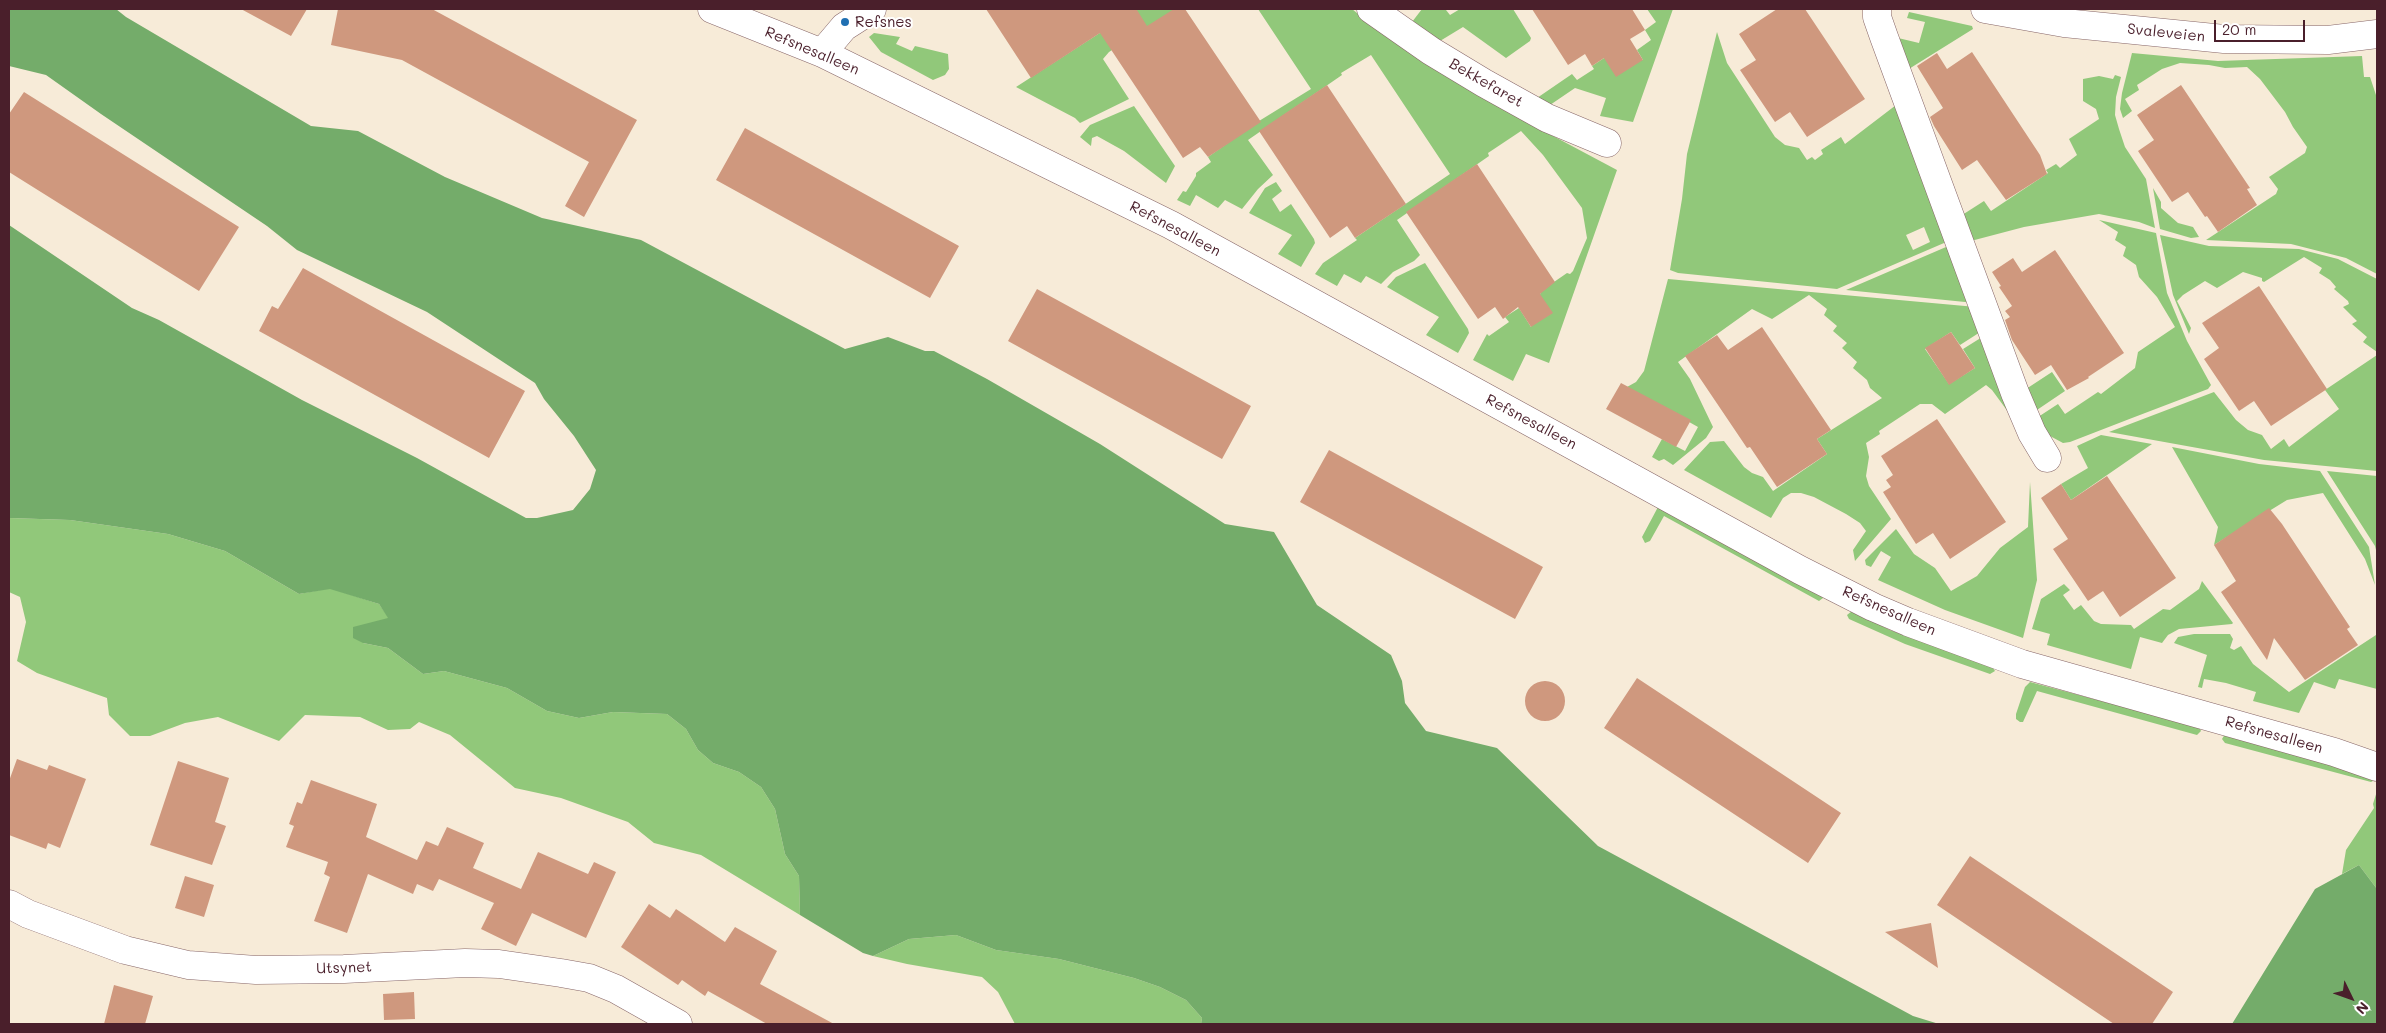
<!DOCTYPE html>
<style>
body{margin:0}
#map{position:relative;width:2386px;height:1033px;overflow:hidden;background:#f7ebd8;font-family:Mali,sans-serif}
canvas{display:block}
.frame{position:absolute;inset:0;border:10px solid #4a1f2b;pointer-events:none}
.north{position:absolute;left:2326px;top:973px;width:50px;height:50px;-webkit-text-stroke:4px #fff;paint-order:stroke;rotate:132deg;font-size:14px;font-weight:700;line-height:20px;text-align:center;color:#4a1f2b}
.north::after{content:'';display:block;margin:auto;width:18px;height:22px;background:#4a1f2b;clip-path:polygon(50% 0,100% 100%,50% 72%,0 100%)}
.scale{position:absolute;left:2214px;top:20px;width:91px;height:22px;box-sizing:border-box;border:2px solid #4a1f2b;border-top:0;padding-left:6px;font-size:15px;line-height:18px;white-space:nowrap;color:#4a1f2b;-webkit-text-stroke:4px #fff;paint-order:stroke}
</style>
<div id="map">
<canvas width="2386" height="1033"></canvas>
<div class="frame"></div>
<div class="north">N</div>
<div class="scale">20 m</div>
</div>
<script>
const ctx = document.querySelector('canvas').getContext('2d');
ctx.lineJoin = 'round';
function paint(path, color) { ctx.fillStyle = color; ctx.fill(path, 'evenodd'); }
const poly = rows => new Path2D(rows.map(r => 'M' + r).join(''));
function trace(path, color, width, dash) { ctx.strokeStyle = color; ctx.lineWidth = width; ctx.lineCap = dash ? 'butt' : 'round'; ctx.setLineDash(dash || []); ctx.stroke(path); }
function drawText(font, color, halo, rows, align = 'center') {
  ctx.font = font + ' Mali,sans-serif'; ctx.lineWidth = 4; ctx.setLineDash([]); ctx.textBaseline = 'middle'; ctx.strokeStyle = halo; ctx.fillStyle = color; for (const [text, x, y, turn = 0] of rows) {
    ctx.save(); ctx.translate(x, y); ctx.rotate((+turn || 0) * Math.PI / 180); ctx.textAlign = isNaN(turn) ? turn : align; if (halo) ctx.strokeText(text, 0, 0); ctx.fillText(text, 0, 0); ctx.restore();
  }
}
const green = poly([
 [1137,9,1176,9,1109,52,1103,59,1129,99,1080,123,1075,118,1016,87],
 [1258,9,1352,9,1372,25,1508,112,1617,170,1549,363,1526,354,1513,381,1473,360,1487,334,1489,336,1509,322,1505,317,1519,308,1531,327,1541,291,1567,273,1570,274,1573,271,1587,238,1582,208,1543,155,1521,131,1488,153,1489,156,1397,220,1420,255,1414,261,1393,272,1381,284,1366,276,1361,283,1344,274,1337,286,1315,274,1323,263,1357,240,1355,238,1450,174,1371,55,1341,73,1342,75,1248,140,1273,175,1258,189,1242,209,1225,200,1218,208,1196,195,1190,206,1177,200,1183,191,1186,192,1196,176,1196,173,1211,162,1208,157,1259,121,1311,89],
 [1422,9,1448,9,1446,10,1450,15,1460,9,1513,9,1531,38,1530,41,1506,58,1463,27,1440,41,1412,22],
 [1647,9,1673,9,1633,122,1600,116,1606,98,1575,88,1550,105,1537,98,1572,74,1577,80,1594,69,1592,66,1604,58,1643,60,1637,50,1651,40,1645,30,1656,22],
 [1909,12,1972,26,1973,29,1904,72,1894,37,1919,43,1925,22,1907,18],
 [1717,32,1727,63,1775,137,1785,145,1799,148,1807,160,1812,157,1815,160,1823,154,1821,150,1841,137,1845,144,1900,102,1951,240,1837,289,1678,273,1670,270,1682,199,1687,154],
 [1924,227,1930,242,1913,250,1906,235],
 [874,33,900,37,896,44,912,51,915,46,948,54,949,69,945,75,933,80,881,52,869,37],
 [2132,53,2218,61,2362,56,2364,77,2370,77,2377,98,2377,274,2346,258,2291,244,2206,240,2276,194,2278,189,2269,177,2305,153,2307,147,2293,127,2285,112,2260,79,2247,67,2225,68,2209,65,2180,63,2162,69,2137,85,2139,90,2125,99,2132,111,2123,118,2120,109,2122,93],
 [2115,75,2121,77,2116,97,2115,115,2119,129,2125,147,2146,179,2155,228,2139,222,2099,214,2024,227,1967,242,1959,217,1984,201,1991,211,2048,173,2046,170,2056,164,2060,168,2077,155,2069,139,2099,119,2096,109,2083,101,2083,79,2099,76,2113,79],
 [1134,106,1175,166,1166,183,1124,151,1097,136,1092,138,1091,146,1080,137,1090,125],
 [1276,182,1282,191,1272,199,1280,212,1291,204,1314,239,1315,243,1301,267,1278,254,1292,235,1249,213,1265,188],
 [2153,188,2161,202,2161,208,2178,223,2193,227,2199,237,2191,238,2160,229],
 [2099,220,2156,233,2167,293,2187,341,2211,385,2208,389,2132,418,2070,442,2063,443,2050,436,2035,419,2058,404,2065,414,2098,392,2101,394,2135,368,2138,352,2175,327,2157,297,2139,277,2136,265,2123,256,2126,247,2115,240,2118,232],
 [2160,235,2209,246,2299,249,2338,259,2377,279,2377,352,2363,342,2367,337,2352,324,2357,321,2343,307,2349,304,2348,301,2334,289,2336,287,2330,280,2319,273,2322,268,2304,257,2264,282,2262,281,2262,278,2243,272,2217,288,2205,281,2183,295,2177,301,2191,328,2189,334,2173,295],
 [1953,244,1975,303,1846,290],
 [1425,263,1468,329,1469,333,1458,353,1426,335,1439,317,1387,287,1396,277],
 [1668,279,1976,307,1985,329,1960,345,1951,332,1925,349,1949,384,1975,368,1963,349,1987,334,2014,420,1992,390,1986,385,1945,414,1932,404,1920,404,1879,431,1880,434,1866,443,1869,457,1866,476,1869,486,1891,519,1855,561,1853,550,1866,531,1860,523,1846,514,1814,497,1801,493,1791,493,1783,498,1771,518,1684,470,1710,442,1724,441,1744,467,1752,473,1763,477,1773,491,1827,454,1817,439,1882,398,1870,388,1867,380,1853,368,1857,362,1842,348,1847,343,1833,331,1837,326,1824,315,1827,309,1809,295,1772,319,1752,309,1678,362,1690,379,1713,427,1706,438,1673,465,1664,459,1659,461,1652,457,1662,439,1685,451,1698,427,1627,387,1636,382,1644,371],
 [2377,355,2377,471,2264,460,2109,432,2214,392,2236,420,2248,430,2262,435,2271,449,2284,439,2289,447,2339,409,2325,390],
 [2052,372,2065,391,2031,414,2023,391],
 [2101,435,2152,444,2071,500,2061,484,2088,468,2077,446],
 [2172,447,2259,464,2320,471,2369,547,2375,585,2365,559,2323,493,2287,500,2214,545,2218,527],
 [2327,471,2377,476,2377,554,2375,546],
 [2030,482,2037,580,2023,638,1945,610,1878,580,1891,557,1881,551,1871,567,1866,565,1865,560,1896,529,1914,554,1935,568,1951,591,1977,576,2000,548,2028,527],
 [1658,507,1822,595,1823,598,1819,601,1664,516,1650,541,1645,543,1642,537],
 [9,518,70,520,168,534,225,551,299,594,330,588,379,604,389,618,363,643,388,648,423,674,444,671,507,688,547,711,579,718,613,712,667,714,686,729,698,750,713,763,739,772,761,787,775,809,785,854,799,876,800,915,701,855,654,843,628,822,561,798,515,788,450,735,419,722,410,729,388,730,360,717,305,715,279,741,218,717,185,723,150,736,130,736,109,715,107,698,37,673,17,661,26,622,20,597,9,592],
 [2202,581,2233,623,2232,624,2179,629,2168,635,2162,643,2140,637,2131,669,2047,645,2050,634,2032,629,2041,599,2064,584,2070,590,2063,595,2074,610,2081,605,2094,621,2101,624,2131,625,2134,629,2163,609,2170,610,2199,589],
 [1852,611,1890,630,1993,668,1995,671,1990,674,1905,644,1849,619,1847,615],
 [2194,634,2230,634,2233,639,2230,648,2234,650,2241,646,2253,664,2289,692,2376,635,2377,689,2339,679,2335,689,2314,682,2299,713,2253,701,2256,692,2226,683,2204,679,2202,688,2198,687,2207,655,2174,643,2178,637],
 [2030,682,2199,727,2201,731,2197,735,2037,691,2023,722,2020,722,2016,719,2016,714,2025,687],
 [2225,734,2374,777,2375,780,2371,782,2225,743,2222,739],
 [2377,791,2377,889,2359,865,2342,874,2346,850,2374,808,2373,804],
 [956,935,996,950,1059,959,1134,978,1160,987,1186,1000,1202,1018,1201,1024,1015,1024,998,992,982,977,907,964,873,956,909,939]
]);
const forest = poly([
 [9,9,116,9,126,17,311,126,358,131,445,177,542,218,641,240,845,349,888,337,925,351,934,351,987,379,1100,444,1225,524,1274,532,1317,605,1391,655,1402,681,1405,703,1426,731,1497,748,1598,846,1913,1016,1939,1024,1201,1024,1202,1018,1186,1000,1160,987,1134,978,1059,959,996,950,956,935,909,939,873,956,863,953,800,915,799,876,785,854,775,809,761,787,739,772,713,763,698,750,686,729,667,714,613,712,579,718,547,711,507,688,444,671,423,674,388,648,363,643,353,638,353,627,388,618,379,604,330,589,299,594,225,551,168,534,70,520,9,518,9,225,132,308,159,320,302,400,417,458,526,518,537,518,573,510,590,489,596,470,574,436,544,399,535,383,427,312,297,250,267,226,101,114,46,75,9,66],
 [2359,865,2377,889,2377,1024,2232,1024,2315,889]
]);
const building = poly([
 [241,9,307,9,291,36],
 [338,9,432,9,637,120,584,217,565,206,589,162,402,60,331,45],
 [986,9,1139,9,1137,10,1147,26,1174,9,1185,9,1261,122,1208,157,1200,147,1183,158,1100,33,1031,78],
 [1532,9,1632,9,1645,30,1630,39,1643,60,1616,77,1604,58,1592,66,1585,54,1568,65],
 [1777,9,1805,9,1865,99,1807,137,1790,112,1775,122,1740,70,1756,60,1739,34],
 [1972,52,2040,155,2047,174,2006,200,1977,160,1962,170,1934,126,1930,117,1943,108,1917,66,1937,53,1947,69],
 [1327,85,1406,204,1355,238,1347,226,1330,238,1259,131],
 [2181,85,2250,188,2247,189,2257,205,2218,232,2207,216,2205,217,2188,192,2172,202,2138,151,2154,140,2137,115],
 [24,92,239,227,199,291,9,172,9,114],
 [745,128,959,246,930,298,716,180],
 [1477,164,1555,282,1540,294,1553,313,1531,327,1518,307,1503,319,1495,307,1478,319,1406,212],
 [2055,250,2124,353,2088,377,2089,378,2067,390,2051,365,2035,375,2012,340,2005,320,2010,317,2005,311,2012,306,1999,287,2001,286,1992,272,2013,258,2022,272],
 [303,268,525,391,489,458,259,331,272,306,278,309],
 [2259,286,2327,389,2271,426,2254,401,2239,411,2204,359,2219,348,2202,323],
 [1037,289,1251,406,1222,459,1008,341],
 [1762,327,1831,430,1817,439,1827,454,1777,487,1750,447,1747,448,1685,356,1717,335,1728,350],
 [1951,332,1975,368,1949,385,1925,348],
 [1621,383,1691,420,1676,447,1606,409],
 [1937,419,2006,522,1950,559,1933,533,1916,544,1883,492,1891,487,1886,480,1893,475,1881,456],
 [1329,450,1543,567,1515,619,1300,502],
 [2107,476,2176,578,2120,617,2103,591,2088,601,2053,549,2068,539,2041,498,2061,484,2071,500],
 [2269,508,2282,524,2350,627,2347,629,2358,645,2305,680,2274,638,2267,660,2221,592,2236,581,2214,545],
 [1637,678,1841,813,1808,863,1604,728],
 '1525 701a20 20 0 1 1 40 0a20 20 0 1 1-40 0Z',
 [17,759,47,770,49,765,86,779,60,848,48,843,46,849,9,835,9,781],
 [178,761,229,778,215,822,226,826,212,865,150,845],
 [311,780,377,804,366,837,417,860,426,841,438,846,447,827,484,843,473,868,521,889,538,852,588,874,594,862,616,872,586,938,532,913,516,946,481,929,494,903,439,879,433,891,417,884,413,894,368,874,347,933,314,921,330,877,324,874,328,862,286,847,294,826,289,824,297,802,302,804],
 [1970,856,2173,992,2152,1024,2114,1024,1937,905],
 [185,876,214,885,204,917,175,908],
 [649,904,670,918,676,909,725,942,735,927,777,951,760,984,834,1024,767,1024,708,991,705,996,682,980,678,985,621,947],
 [1931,923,1938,968,1885,932],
 [114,985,153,996,145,1024,104,1024],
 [414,992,415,1019,384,1020,383,994]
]);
const minor = poly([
 [712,9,822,53,1171,225,1800,570,1873,607,1908,622,2022,664,2334,752,2377,767],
 [1371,9,1431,51,1484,83,1547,118,1607,143],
 [1877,9,1877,17,1884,37,2015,393,2032,433,2047,458],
 [1985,9,2064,23,2224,39,2328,40,2377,34],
 [822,53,844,27,872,9],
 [9,904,28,914,125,950,188,965,256,970,344,969,465,963,499,964,561,973,589,978,616,989,678,1024]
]);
const markers = [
 [845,22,5,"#1f6fb2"]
];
const poiNames = [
 ["Refsnes",855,22]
];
const streetNames = [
 ["Svaleveien",2166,33,6],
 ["Refsnesalleen",812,51,23],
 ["Bekkefaret",1486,83,30],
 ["Refsnesalleen",1175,229,28],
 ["Refsnesalleen",1531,422,28],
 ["Refsnesalleen",1889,611,24],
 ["Refsnesalleen",2274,735,16],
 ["Utsynet",344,968,-2]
];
paint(green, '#91c87a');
paint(forest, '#74ac6a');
paint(building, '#cf987e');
trace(minor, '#876668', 29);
trace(minor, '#fff', 28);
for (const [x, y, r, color] of markers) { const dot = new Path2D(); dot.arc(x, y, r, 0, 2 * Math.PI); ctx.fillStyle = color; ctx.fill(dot); trace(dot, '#fff', 2); }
drawText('15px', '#4a1f2b', '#fff', poiNames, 'left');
drawText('15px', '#4a1f2b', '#fff', streetNames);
</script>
